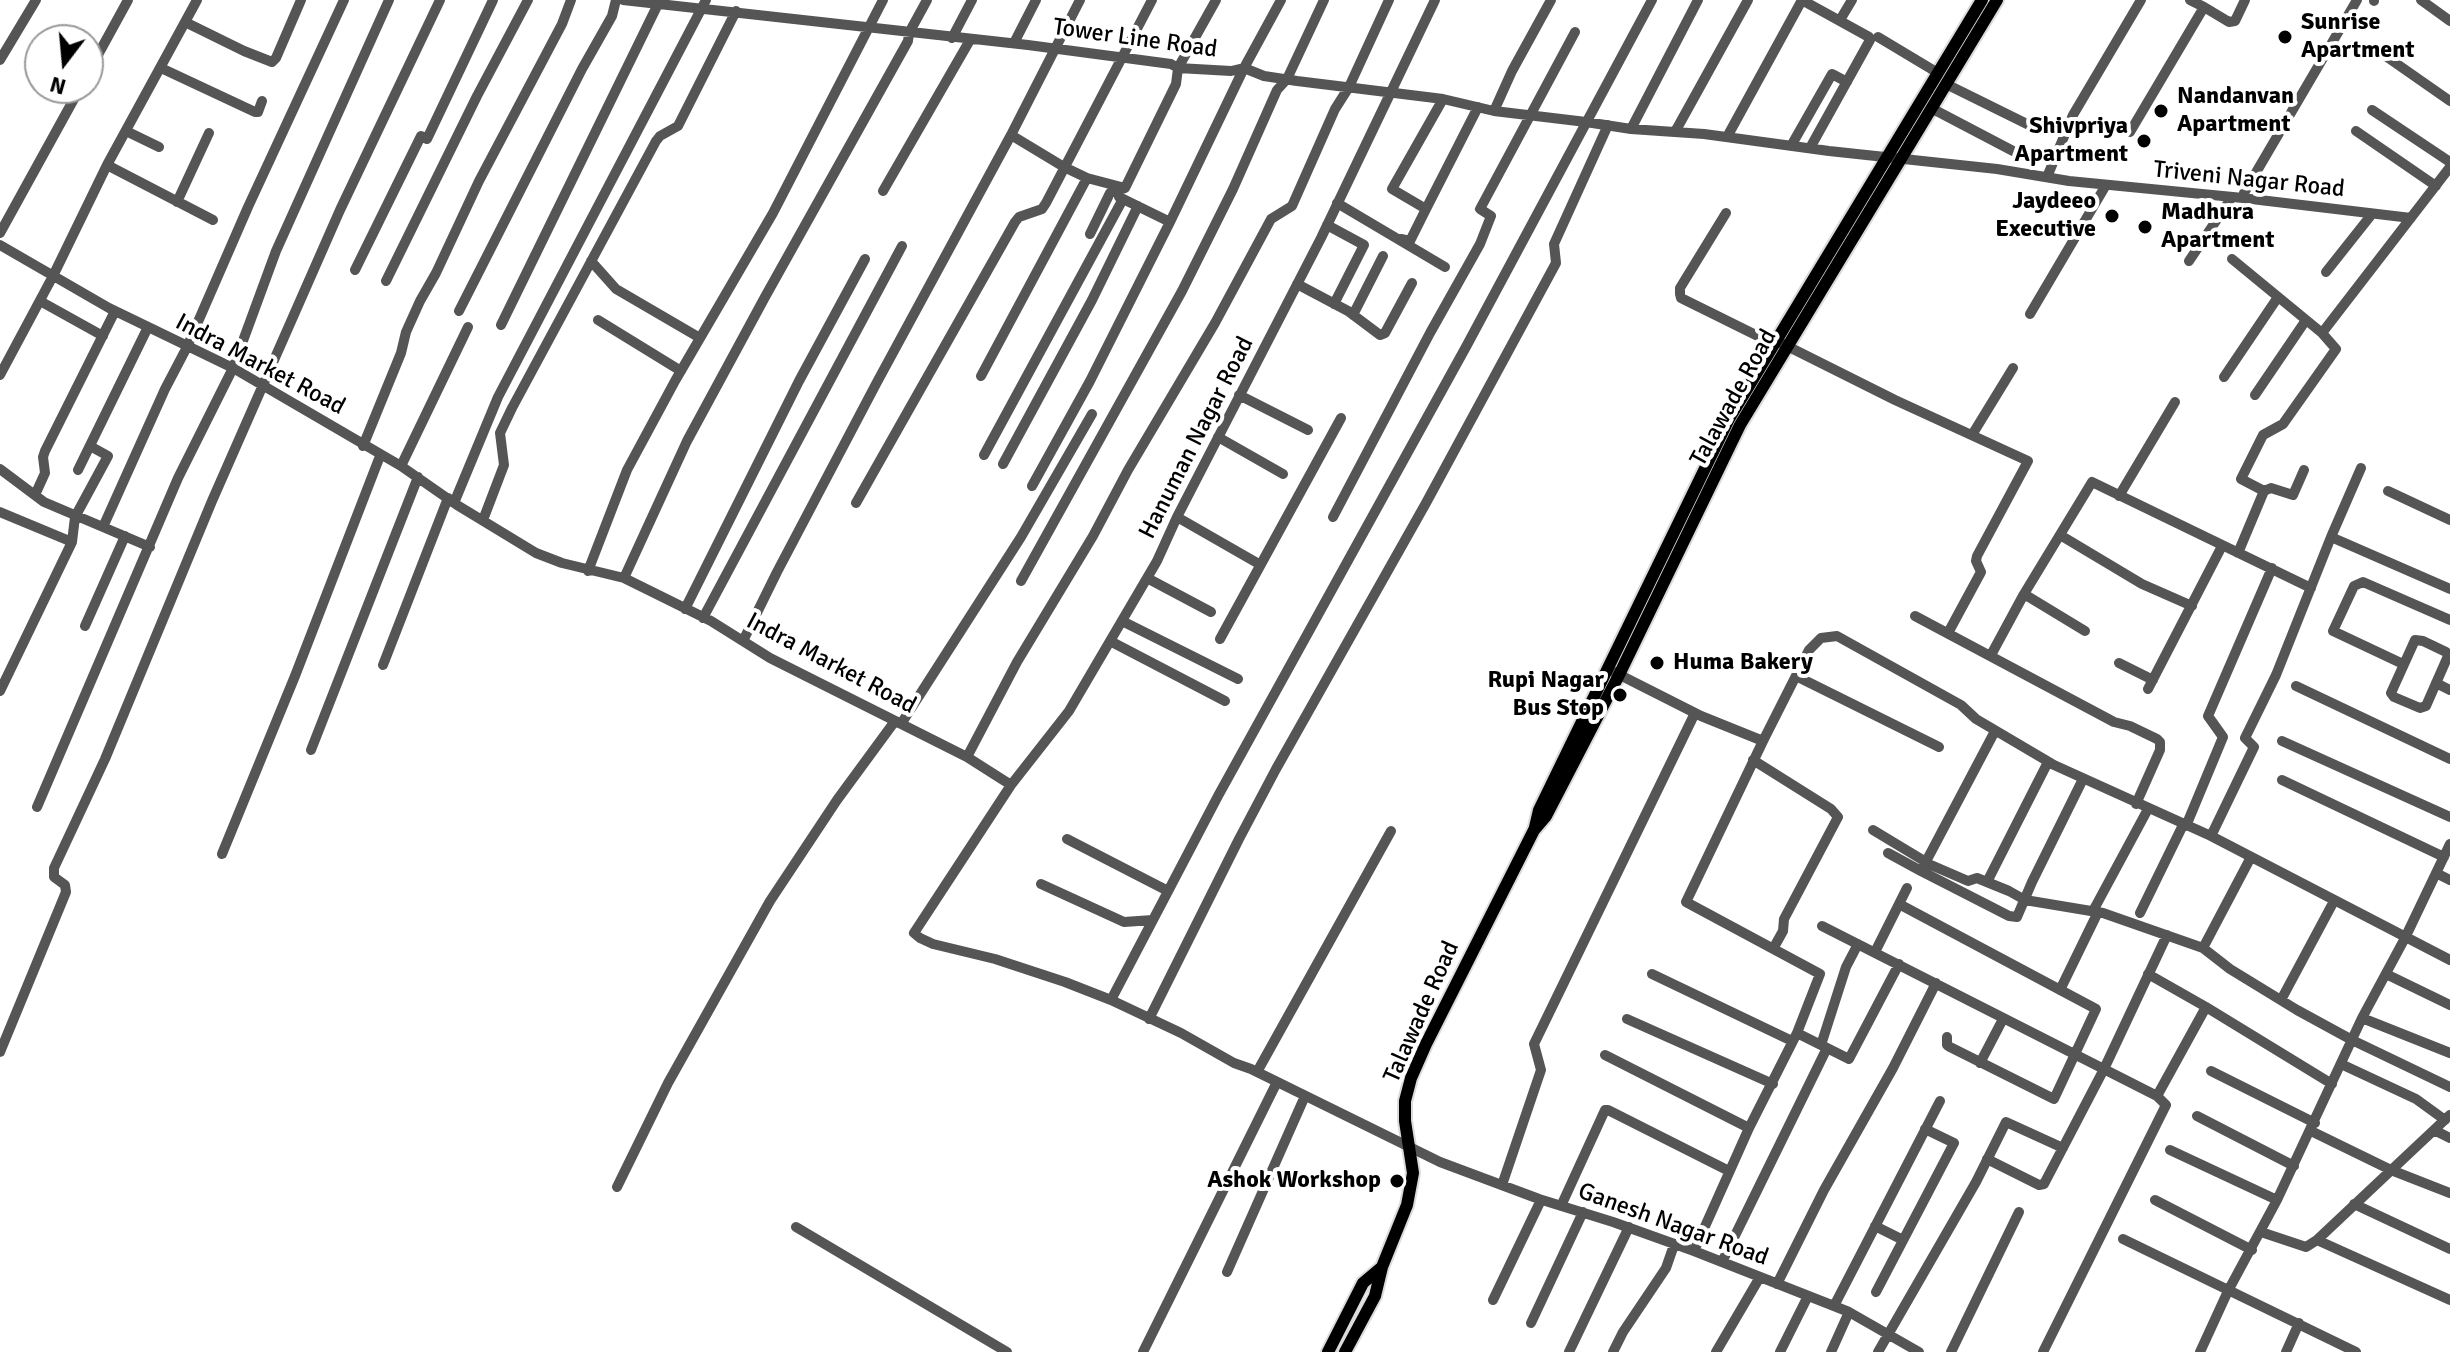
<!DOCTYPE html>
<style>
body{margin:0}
#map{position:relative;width:2450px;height:1352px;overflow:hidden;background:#fff;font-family:Signika,sans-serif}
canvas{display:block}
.north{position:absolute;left:24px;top:24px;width:80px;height:80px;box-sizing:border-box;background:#fff;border:2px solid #999;border-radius:50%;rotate:196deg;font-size:22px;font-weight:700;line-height:32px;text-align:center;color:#000}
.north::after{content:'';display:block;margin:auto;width:28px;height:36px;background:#000;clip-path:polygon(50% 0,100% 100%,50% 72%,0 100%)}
</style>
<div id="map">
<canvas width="2450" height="1352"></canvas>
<div class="north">N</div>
</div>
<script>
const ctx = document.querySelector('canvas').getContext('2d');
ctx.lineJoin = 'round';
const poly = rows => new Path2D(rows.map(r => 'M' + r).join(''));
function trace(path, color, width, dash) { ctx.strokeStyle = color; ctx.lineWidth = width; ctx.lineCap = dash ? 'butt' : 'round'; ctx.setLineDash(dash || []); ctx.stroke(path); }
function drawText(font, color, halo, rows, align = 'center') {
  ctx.font = font + ' Signika,sans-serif'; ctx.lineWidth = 8; ctx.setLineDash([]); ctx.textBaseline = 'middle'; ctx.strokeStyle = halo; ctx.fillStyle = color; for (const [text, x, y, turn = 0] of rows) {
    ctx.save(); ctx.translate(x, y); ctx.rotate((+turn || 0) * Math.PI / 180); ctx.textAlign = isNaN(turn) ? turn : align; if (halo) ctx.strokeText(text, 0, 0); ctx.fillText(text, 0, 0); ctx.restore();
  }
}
const minor = poly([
 [623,0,1028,45,1171,64,1178,68,1231,71,1244,68,1264,76,1297,81,1443,99,1494,111,1586,122,1631,129,1704,134,1829,151,1997,169,2069,181,2243,198,2411,218],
 [1435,0,1321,238,1177,517,1157,561,1069,711,1011,785,914,933,920,938,933,944,995,959,1065,982,1111,1000,1181,1033,1234,1063,1251,1069,1440,1162,1539,1199,1613,1222,1694,1251,1834,1306,1849,1312,1919,1352],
 [1802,0,1869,37,1870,40,1810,148],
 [2421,0,2450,21],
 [2374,1,2374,0],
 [2204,7,2229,22,2235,21,2245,0],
 [1840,20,1852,0],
 [185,22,244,51,272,62,276,58,301,0],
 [1878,37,1938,73],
 [952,38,972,0],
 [1014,43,1036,0],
 [2387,57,2450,101],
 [0,60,36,0],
 [161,68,255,112,258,112,262,101],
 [88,73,128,0],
 [1946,84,2031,126],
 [1443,99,1392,189,1426,209,1478,107],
 [1931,108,2013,151],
 [2372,110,2450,162],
 [1494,111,1512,71,1551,0],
 [1631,129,1698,0],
 [126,131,159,147],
 [2356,131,2436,186],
 [1675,132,1748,0],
 [2130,132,2204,7,2190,0],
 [1011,135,1064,167,1087,178,1125,188,1110,193,1090,234],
 [1727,137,1802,0],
 [1791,146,1832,74,1847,82],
 [107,165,213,220],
 [2047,177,2073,115,2141,0],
 [1125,188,1176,84,1178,68,1216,0],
 [883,191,970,40],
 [1119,197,1170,222],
 [2243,198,2244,193,2357,0],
 [177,202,209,133],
 [1337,203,1445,267],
 [1726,213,1680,288,1680,294,1681,298,1774,344],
 [1327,225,1364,245,1334,304],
 [0,233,80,88],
 [1401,239,1410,241,1426,209],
 [0,245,109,308,233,368,401,466,457,505,536,553,562,563,624,578,711,621,770,658,967,757,1011,785],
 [2232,259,2322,333,2450,167],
 [591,261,616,289,700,338],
 [2189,261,2232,197],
 [355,270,421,136,427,139,493,0],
 [2326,272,2372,214],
 [386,281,477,96,528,0],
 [1297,284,1348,311,1380,335,1385,333,1412,283],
 [40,301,103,336],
 [459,311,582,69,612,16,616,0],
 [2030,314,2106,185],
 [1353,315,1383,256],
 [598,320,681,371],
 [501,325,659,2],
 [1781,343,1895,400,2028,461,1977,556,1976,561,1981,572,1948,633],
 [0,375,53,276,107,165,197,0],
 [981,376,1087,178],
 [2224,377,2278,297],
 [1239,395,1308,430],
 [2255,395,2306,320],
 [1972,435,2013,368],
 [1218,437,1283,474],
 [363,446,401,353,406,332,420,301,436,273,479,181,562,24,571,0],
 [984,455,1123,199],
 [1003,464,1092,300,1138,206],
 [401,466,468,327],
 [0,469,44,502,150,547],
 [78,470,148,327],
 [1032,486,1090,381,1170,222,1244,68,1281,0],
 [2264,491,2271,488,2293,495,2304,470],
 [2388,491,2450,520],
 [35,495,45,473,43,457,45,451,115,311],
 [2119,496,2175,402],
 [454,503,498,397,706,0],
 [856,503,1015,222,1019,217,1042,209,1046,203,1152,0],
 [0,512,72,542],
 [1177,517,1259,564],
 [1333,517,1430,333,1480,244,1491,216,1480,209,1575,32],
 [483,520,504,465,500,433,512,408,656,141,660,136,678,126,736,11],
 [103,527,165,389,187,347,248,207,344,0],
 [2060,535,2142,584,2192,606],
 [2331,537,2361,468],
 [2238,553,2264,491,2241,479,2263,435,2283,424,2336,349,2322,333],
 [588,571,627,470,675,381,773,213,883,0],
 [624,578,687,441,765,297,908,41,909,33,927,0],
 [1147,578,1211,612],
 [1021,581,1182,291,1233,189,1277,90,1287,79,1324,0],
 [2024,594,2085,631],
 [685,609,799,381,865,259],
 [1915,616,2114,722,2130,726,2157,739,2160,742,2160,750,2136,804],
 [703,618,902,246],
 [1122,621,1238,679],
 [85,626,125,536],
 [1220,639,1341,418],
 [2415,640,2423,641,2446,652,2448,656,2426,706,2420,708,2394,697,2391,693,2415,640],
 [743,641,777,572,876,384,1011,135,1080,0],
 [1110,641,1225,701],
 [1991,655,2024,594,2092,482,2311,588],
 [2119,663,2153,680],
 [2403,664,2333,631,2354,586,2363,582,2450,620],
 [383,665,448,498],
 [1614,672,1701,716,1763,741,1809,650,1821,638,1837,636,1961,705,1976,719,2054,765,2211,836,2450,960],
 [1796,676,1939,747],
 [2436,683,2450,690],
 [2296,686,2450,759],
 [2148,689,2222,546],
 [0,691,72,542,75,517,108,456,90,446],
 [901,724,1021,537,1092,414],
 [1995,731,1921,871,2009,916,2017,917,2032,882,2083,779],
 [2282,741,2450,817],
 [311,750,418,477],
 [967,757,1017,662,1093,536,1128,470,1215,323,1271,219,1292,206,1335,109,1349,87,1389,0],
 [1753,760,1831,809,1838,817,1784,919,1783,931,1773,949],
 [2282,780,2444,857],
 [37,807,178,478,233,368,276,251,389,0],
 [2186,826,2223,737,2208,716,2272,568],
 [1873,830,1931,865,1968,881,1977,878,2009,891,2025,900,2103,913,2203,948,2230,969,2297,1010,2352,1040,2450,1087],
 [2211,836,2254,747,2245,738,2276,675,2331,537,2450,589],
 [1067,839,1168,891],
 [1888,853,1921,871],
 [222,854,295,676,380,456],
 [2436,873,2450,880],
 [1987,882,2048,762],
 [1041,884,1124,922,1153,920],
 [1899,904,2096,1009,2054,1099,1950,1047,1947,1045,1947,1037],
 [2093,911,2148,809],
 [2140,913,2183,825],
 [1822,926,2157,1096,2166,1105,2043,1352],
 [2203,948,2251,857],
 [1875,952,1907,888],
 [1652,974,1792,1041],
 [2148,974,2206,1007,2332,1084],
 [2386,974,2450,1005],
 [2060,990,2098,912],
 [1111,1000,1218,796,1467,345,1652,0],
 [2281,1000,2334,901],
 [2362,1018,2450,1053],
 [1149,1019,1239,839,1276,769,1426,503,1556,263,1554,244,1608,125],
 [1627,1019,1773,1084],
 [1797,1033,1849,1059,1899,964],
 [1821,1045,1846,967,1858,944],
 [0,1052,66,892,65,885,54,877,54,868,105,759,212,501,340,210,440,0],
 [1605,1055,1749,1128],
 [1980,1063,2003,1019],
 [2341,1064,2416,1099,2445,1120],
 [2211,1071,2315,1123],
 [1257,1072,1391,831],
 [2157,1096,2206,1007],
 [2197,1116,2294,1166],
 [2434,1130,2450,1138],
 [2311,1131,2391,1170,2450,1193],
 [2170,1150,2277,1200],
 [1987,1159,2039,1185,2044,1184,2104,1069,2167,935],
 [1502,1185,1541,1070,1534,1044,1695,713],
 [617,1187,668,1083,770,901,837,800,895,721],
 [2155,1200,2252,1250],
 [2354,1204,2450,1249],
 [1561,1206,1605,1110,1608,1110,1729,1171],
 [1875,1226,1903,1240],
 [796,1227,1007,1352],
 [2261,1232,2306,1247,2317,1240,2450,1115],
 [2123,1239,2356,1352],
 [2317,1240,2450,1300],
 [1694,1251,1749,1128,1797,1033,1820,974,1686,902,1763,741],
 [1722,1262,1827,1048],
 [1227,1272,1305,1096],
 [1777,1284,1824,1190,1893,1068,1936,983],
 [1876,1292,1954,1143,1925,1129],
 [1493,1300,1541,1200],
 [1834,1306,1940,1101],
 [1531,1323,1583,1212],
 [1143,1352,1277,1082],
 [1569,1352,1629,1227],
 [1613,1352,1623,1332,1666,1268,1674,1245],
 [1716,1352,1760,1277],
 [1780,1352,1808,1296],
 [1831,1352,1849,1312],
 [1878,1352,1976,1182,2006,1122,2063,1148],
 [1951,1352,2019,1212],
 [2200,1352,2228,1291,2277,1200,2362,1018,2405,938,2450,844],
 [2286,1352,2299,1323]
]);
const major = poly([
 [1535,827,1539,810,1729,419,1982,0],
 [1328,1352,1363,1283,1382,1267],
 [1345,1352,1375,1296,1382,1267,1407,1205,1413,1173,1405,1121,1405,1101,1411,1078,1426,1044,1534,830,1546,816,1619,675,1740,425,1997,0]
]);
const markers = [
 [2285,37,8,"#000"],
 [2161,111,8,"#000"],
 [2144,141,8,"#000"],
 [2112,216,8,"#000"],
 [2145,227,8,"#000"],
 [1657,663,8,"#000"],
 [1620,695,8,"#000"],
 [1397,1181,8,"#000"]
];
const poiNames = [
 ["Sunrise",2301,23],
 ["Apartment",2301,51],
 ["Nandanvan",2177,97],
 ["Apartment",2177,125],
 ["Shivpriya",2128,127,"right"],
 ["Apartment",2128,155,"right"],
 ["Jaydeeo",2096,202,"right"],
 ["Executive",2096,230,"right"],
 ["Madhura",2161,213],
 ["Apartment",2161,241],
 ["Huma Bakery",1673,663],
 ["Rupi Nagar",1604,681,"right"],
 ["Bus Stop",1604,709,"right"],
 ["Ashok Workshop",1381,1181,"right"]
];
const streetNames = [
 ["Tower Line Road",1135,39,8],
 ["Triveni Nagar Road",2249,180,6],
 ["Indra Market Road",260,365,28],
 ["Talawade Road",1734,398,-61],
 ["Hanuman Nagar Road",1197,438,-63],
 ["Indra Market Road",831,664,28],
 ["Talawade Road",1422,1012,-66],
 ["Ganesh Nagar Road",1673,1225,20]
];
trace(major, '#dbdbdb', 16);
trace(minor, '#555', 10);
trace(major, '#000', 12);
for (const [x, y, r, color] of markers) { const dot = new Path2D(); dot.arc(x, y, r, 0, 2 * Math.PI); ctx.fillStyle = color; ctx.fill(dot); trace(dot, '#fff', 3); }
drawText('bold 24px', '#000', '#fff', poiNames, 'left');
drawText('24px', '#000', '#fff', streetNames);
</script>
